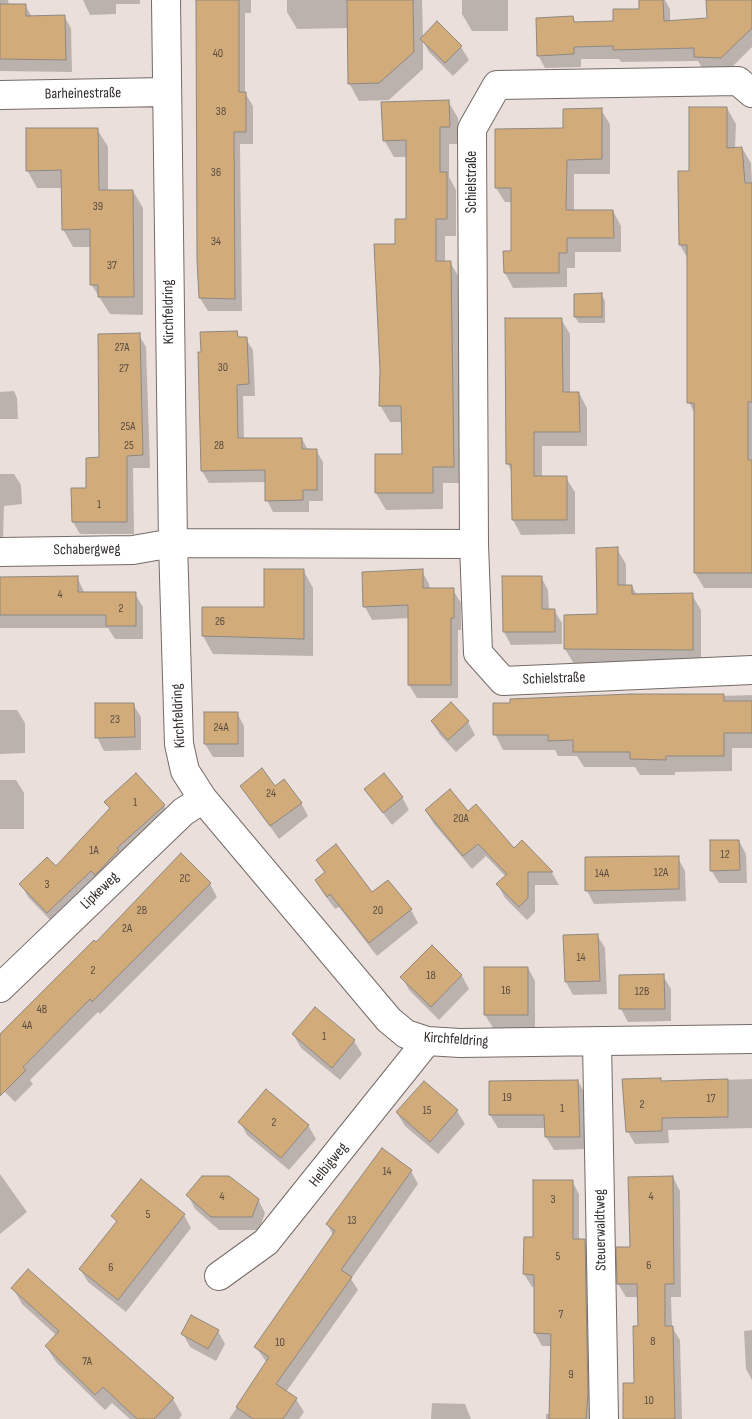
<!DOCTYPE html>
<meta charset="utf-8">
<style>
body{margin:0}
canvas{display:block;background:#eadfda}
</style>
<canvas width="752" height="1419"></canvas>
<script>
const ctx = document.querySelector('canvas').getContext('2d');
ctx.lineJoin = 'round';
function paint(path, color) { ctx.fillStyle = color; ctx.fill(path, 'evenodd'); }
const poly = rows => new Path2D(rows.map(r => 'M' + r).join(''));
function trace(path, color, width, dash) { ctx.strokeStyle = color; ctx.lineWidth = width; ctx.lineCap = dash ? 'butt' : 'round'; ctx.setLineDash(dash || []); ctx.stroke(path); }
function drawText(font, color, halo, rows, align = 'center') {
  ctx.font = font + ' "Sofia Sans Condensed",sans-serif'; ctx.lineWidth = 4.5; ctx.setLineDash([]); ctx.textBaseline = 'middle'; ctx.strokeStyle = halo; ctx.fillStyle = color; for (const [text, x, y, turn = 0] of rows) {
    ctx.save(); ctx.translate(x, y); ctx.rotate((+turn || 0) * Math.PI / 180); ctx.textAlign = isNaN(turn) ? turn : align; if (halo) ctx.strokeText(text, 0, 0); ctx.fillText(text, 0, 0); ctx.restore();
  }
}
const shadow = poly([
 [0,0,8,0,9,5,25,5,32,17,64,16,71,28,72,72,0,71],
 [83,0,140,0,140,4,116,4,116,14,90,15],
 [198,0,251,0,251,13,245,13,245,93,253,106,253,144,240,144,242,311,208,311,200,298],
 [287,0,422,0,423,38,461,47,469,60,453,76,429,52,423,41,423,69,389,100,359,101,349,83,348,28,297,29,287,12],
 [462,0,508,0,508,31,472,31,462,14],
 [640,0,665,0,670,9,670,21,708,19,707,0,752,0,752,47,728,71,703,69,698,61,621,62,619,59,581,59,581,67,545,68,538,55,573,18,576,23,614,22,640,10],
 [448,101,458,118,459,144,449,144,449,177,456,190,456,236,445,236,445,262,450,262,460,279,463,483,443,483,443,509,386,510,376,493,403,455,403,422,390,422,380,405,396,245,408,220,408,157,394,157,384,140],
 [727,108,736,124,735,148,742,148,751,163,752,182,752,588,704,588,695,573,695,414,689,402,688,259,680,245,690,172],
 [601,110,610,124,610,174,574,174,574,211,613,211,621,226,621,252,575,252,575,268,567,268,567,287,513,288,505,273,512,252,512,202,505,202,496,188,565,130],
 [97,129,108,147,108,191,133,191,143,208,143,315,110,314,91,284,91,247,73,247,63,229,62,188,37,188,27,170],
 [602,295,605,301,605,323,579,323,575,317],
 [561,319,570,334,570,393,579,393,587,408,587,446,542,446,542,478,566,478,575,492,575,534,521,535,513,520,512,472,508,464],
 [237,333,240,339,246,339,253,350,255,396,243,396,244,439,302,439,308,450,316,450,323,462,323,501,309,501,309,512,273,512,267,500,267,482,209,483,202,471,199,353],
 [139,335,146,347,150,468,133,468,134,534,80,534,73,522,101,458],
 [14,391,17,398,18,419,0,419,0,392],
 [0,474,14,474,21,485,22,504,4,506,3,540,0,540],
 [617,549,626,564,626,586,632,586,637,595,692,595,701,610,701,664,574,664,565,649,598,616],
 [303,570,313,588,313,656,213,654,203,636,203,609,265,608],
 [422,571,429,584,430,590,453,590,461,603,461,630,458,630,458,698,417,698,409,685,409,618,372,620,365,607],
 [0,577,77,577,85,594,135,594,143,607,143,639,115,639,108,628,0,628],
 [541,577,548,590,549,610,554,610,562,623,562,644,511,645,504,632,503,578],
 [752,695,752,748,732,748,732,771,675,772,675,775,640,775,635,767,584,767,577,756,558,756,555,750,503,750,495,734,687,697],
 [133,704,141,717,141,750,104,751,97,737],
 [0,710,17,710,25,723,25,753,0,754],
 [237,713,244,726,244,757,213,757,205,744],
 [432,722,468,722,475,735,456,752,440,735],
 [136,775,164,806,172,819,55,925,28,897,21,884,56,868,110,810,106,802],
 [0,780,16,780,24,793,24,829,0,829],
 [241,786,301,803,308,816,279,839],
 [366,790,402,797,409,810,392,825],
 [426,811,468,813,514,850,522,842,552,873,559,885,535,885,535,912,527,920,505,898,498,885,506,877,486,856,472,869,434,824],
 [739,841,746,854,747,883,719,883,711,870],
 [678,858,685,871,686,901,594,904,587,891],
 [317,860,372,894,411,910,418,923,377,956,339,907,335,909,324,894,316,881,325,874],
 [210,884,217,897,100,1014,98,1012,30,1080,33,1084,15,1102,0,1087,0,1041,96,944],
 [597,935,605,948,607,994,573,995,566,982],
 [432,947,462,976,469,989,439,1020,409,990,402,977],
 [528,968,535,981,535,1028,493,1028,485,1015],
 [620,976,663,976,671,989,671,1021,628,1022,621,1009],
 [315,1008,354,1041,362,1054,340,1080,301,1048,293,1034],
 [752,1079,752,1128,668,1130,669,1143,635,1144,628,1132,661,1080,662,1082],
 [578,1081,585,1094,587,1149,554,1150,546,1137,546,1128,498,1128,490,1115],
 [457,1111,465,1124,438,1154,405,1126,397,1113],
 [240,1122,308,1125,316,1139,289,1170,247,1135],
 [411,1171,418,1184,351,1279,358,1290,286,1392,296,1399,304,1412,299,1419,229,1419,267,1363,256,1347,333,1235,327,1224],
 [0,1174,27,1212,0,1234],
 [673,1177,680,1191,681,1297,671,1297,672,1327,680,1340,682,1419,625,1419,636,1385,639,1327,638,1297,626,1297,618,1284,631,1248],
 [572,1181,579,1194,579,1240,584,1240,592,1253,594,1419,546,1419,546,1414,550,1414,552,1346,542,1346,535,1333,535,1287,532,1287,524,1274,534,1238],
 [188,1195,258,1199,265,1213,259,1230,219,1230,195,1209],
 [184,1215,191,1228,126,1312,88,1282,80,1269,117,1223,113,1216],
 [28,1271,173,1399,182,1415,179,1419,130,1419,112,1403,105,1410,56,1362,46,1346,57,1336,22,1304,13,1288],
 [752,1330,752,1380,746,1369,744,1331],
 [218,1331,225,1344,216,1361,190,1347,183,1334],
 [432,1403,465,1404,471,1419,431,1419]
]);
const building = poly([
 [196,0,239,0,239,92,246,92,246,132,234,132,235,299,199,298,197,260,196,0],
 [347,0,413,0,414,52,379,83,348,84,347,0],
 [639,0,663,0,664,21,707,18,706,0,752,0,752,28,721,58,694,57,694,48,613,50,613,46,574,47,574,54,537,56,536,18,573,16,574,22,613,21,613,9,639,9,639,0],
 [0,4,26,4,26,16,65,15,66,60,0,59,0,4],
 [437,21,462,46,445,63,420,39,437,21],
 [449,100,450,127,440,127,440,172,447,172,447,219,436,219,436,261,451,261,454,467,433,467,433,493,375,493,375,454,402,454,401,406,379,406,380,371,374,244,395,244,395,219,406,219,406,140,383,141,381,102,449,100],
 [689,107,727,107,727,148,742,147,745,183,752,183,752,402,748,402,748,460,752,460,752,573,694,573,694,403,687,403,687,245,679,245,678,184,678,171,689,171,689,107],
 [602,108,602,159,567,160,566,210,613,210,614,238,567,238,567,253,559,253,559,273,504,273,503,251,511,251,511,188,495,188,495,129,563,128,563,109,602,108],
 [26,128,98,128,99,190,133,190,134,297,98,297,98,285,90,285,90,229,62,230,61,170,26,171,26,128],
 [602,293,602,317,574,317,574,294,602,293],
 [505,318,562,318,563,392,579,392,580,432,534,432,534,476,567,476,567,520,512,520,511,464,506,464,505,318],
 [237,331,238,337,247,337,249,384,237,385,238,438,302,438,302,449,317,449,317,490,303,490,303,500,265,501,265,470,201,471,198,352,201,352,200,332,237,331],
 [140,333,143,455,127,456,127,522,72,522,71,488,86,488,86,458,99,457,98,334,140,333],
 [618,547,618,585,632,585,632,594,693,593,693,650,564,649,564,615,597,614,596,548,618,547],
 [264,569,304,569,304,639,202,636,202,607,264,607,264,569],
 [423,569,423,588,454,588,454,618,451,618,451,685,408,685,408,605,363,607,362,572,423,569],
 [78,576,78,592,136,592,136,626,106,626,106,615,0,615,0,577,78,576],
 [502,576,542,576,542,609,555,609,555,632,503,632,502,576],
 [631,694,724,694,724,701,752,701,752,733,724,733,724,756,666,756,666,760,630,759,630,752,573,752,573,740,548,741,548,735,493,735,493,703,510,703,510,699,631,694],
 [451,702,469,721,448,740,431,721,451,702],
 [95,703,134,703,135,737,95,738,95,703],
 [204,712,238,712,238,744,204,744,204,712],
 [262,768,275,786,284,779,302,803,270,826,240,786,262,768],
 [136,773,165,805,117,848,119,850,95,875,91,871,47,913,19,884,47,857,56,866,110,808,104,802,136,773],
 [384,773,403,797,383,813,364,789,384,773],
 [450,789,468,811,476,804,514,848,522,840,553,872,528,872,528,898,519,907,496,884,507,874,478,844,463,856,425,810,450,789],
 [710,840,739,840,740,870,710,871,710,840],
 [336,844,372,892,388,880,412,909,369,943,330,894,327,897,315,880,325,872,316,860,336,844],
 [181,853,211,883,92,1002,90,999,23,1067,26,1070,0,1096,0,1034,94,940,96,942,181,853],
 [679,856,679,889,585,891,585,857,679,856],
 [598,934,600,981,565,982,563,935,598,934],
 [432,945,462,975,431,1007,400,977,432,945],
 [484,967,528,967,528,1015,484,1015,484,967],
 [664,974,665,1009,619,1009,619,975,664,974],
 [315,1007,355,1040,332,1068,292,1034,315,1007],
 [661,1078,661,1081,728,1079,728,1117,662,1118,662,1131,626,1132,622,1079,661,1078],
 [578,1080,580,1137,545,1137,544,1115,489,1115,489,1081,578,1080],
 [424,1081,458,1110,430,1142,396,1112,424,1081],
 [266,1089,309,1125,281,1158,238,1122,266,1089],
 [382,1148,412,1170,341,1270,352,1277,276,1384,297,1398,283,1419,253,1419,236,1407,269,1357,254,1347,335,1231,326,1224,382,1148],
 [202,1176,229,1176,259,1199,252,1217,211,1217,186,1195,202,1176],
 [673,1176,674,1284,665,1284,665,1326,673,1326,675,1419,623,1419,623,1383,634,1383,633,1326,638,1326,637,1284,617,1284,616,1247,630,1247,628,1177,673,1176],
 [141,1179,185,1214,118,1300,79,1269,117,1221,111,1216,141,1179],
 [533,1180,573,1180,573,1239,585,1239,588,1394,586,1419,549,1419,551,1334,534,1333,534,1275,523,1274,524,1237,533,1237,533,1180],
 [28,1269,174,1398,154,1419,137,1419,103,1387,95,1395,45,1346,59,1331,11,1288,28,1269],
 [191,1315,219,1330,208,1349,181,1334,191,1315]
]);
const minor = poly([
 [166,0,173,543,179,744,185,771,203,799,389,1020,406,1034,427,1041,460,1043,752,1039],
 [752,93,738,81,497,85,472,129,474,544,478,653,503,681,752,670],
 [0,95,166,92],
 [0,552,133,550,173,543,474,544],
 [0,988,183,812,203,799],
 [597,1042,604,1419],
 [219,1276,266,1242,427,1041]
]);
const numberNames = [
 ["40",218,54],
 ["38",221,112],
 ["36",216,173],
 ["39",98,207],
 ["34",216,242],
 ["37",112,266],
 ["27A",122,348],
 ["30",223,368],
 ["27",124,369],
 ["25A",128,427],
 ["25",129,446],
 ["28",219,446],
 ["1",99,505],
 ["4",60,595],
 ["2",121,609],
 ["26",220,622],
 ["23",115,720],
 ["24A",221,728],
 ["24",271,794],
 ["1",135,803],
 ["20A",461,819],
 ["1A",94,851],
 ["12",725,855],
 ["12A",661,873],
 ["14A",602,874],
 ["2C",185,879],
 ["3",47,885],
 ["2B",142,911],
 ["20",378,911],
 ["2A",127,929],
 ["14",581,958],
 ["2",93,971],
 ["18",431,976],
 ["16",506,991],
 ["12B",642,992],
 ["4B",42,1010],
 ["4A",27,1026],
 ["1",324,1037],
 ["19",507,1098],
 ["17",711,1099],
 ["2",642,1105],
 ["1",562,1109],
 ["15",427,1111],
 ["2",274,1123],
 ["14",387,1172],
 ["4",222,1197],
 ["4",651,1197],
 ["3",553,1200],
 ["5",148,1215],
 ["13",352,1221],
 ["5",558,1257],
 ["6",649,1266],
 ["6",111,1268],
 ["7",561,1315],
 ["8",653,1342],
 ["10",280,1343],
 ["7A",87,1362],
 ["9",571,1375],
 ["10",649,1401]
];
const streetNames = [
 ["Barheinestraße",83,94,-1],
 ["Schielstraße",472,182,-90],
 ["Kirchfeldring",169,312,-91],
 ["Schabergweg",87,550,-1],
 ["Schielstraße",554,679,-2],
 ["Kirchfeldring",179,716,-93],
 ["Lipkeweg",100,891,-44],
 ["Kirchfeldring",456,1040,4],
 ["Helbigweg",329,1165,-51],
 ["Steuerwaldtweg",601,1230,-91]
];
paint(shadow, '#0003');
paint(building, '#d2ab7b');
trace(building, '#8e8880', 1);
trace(minor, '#746b67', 30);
trace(minor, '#fff', 28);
drawText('12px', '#5a4d40', null, numberNames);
drawText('15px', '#322e2c', '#fff', streetNames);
</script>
